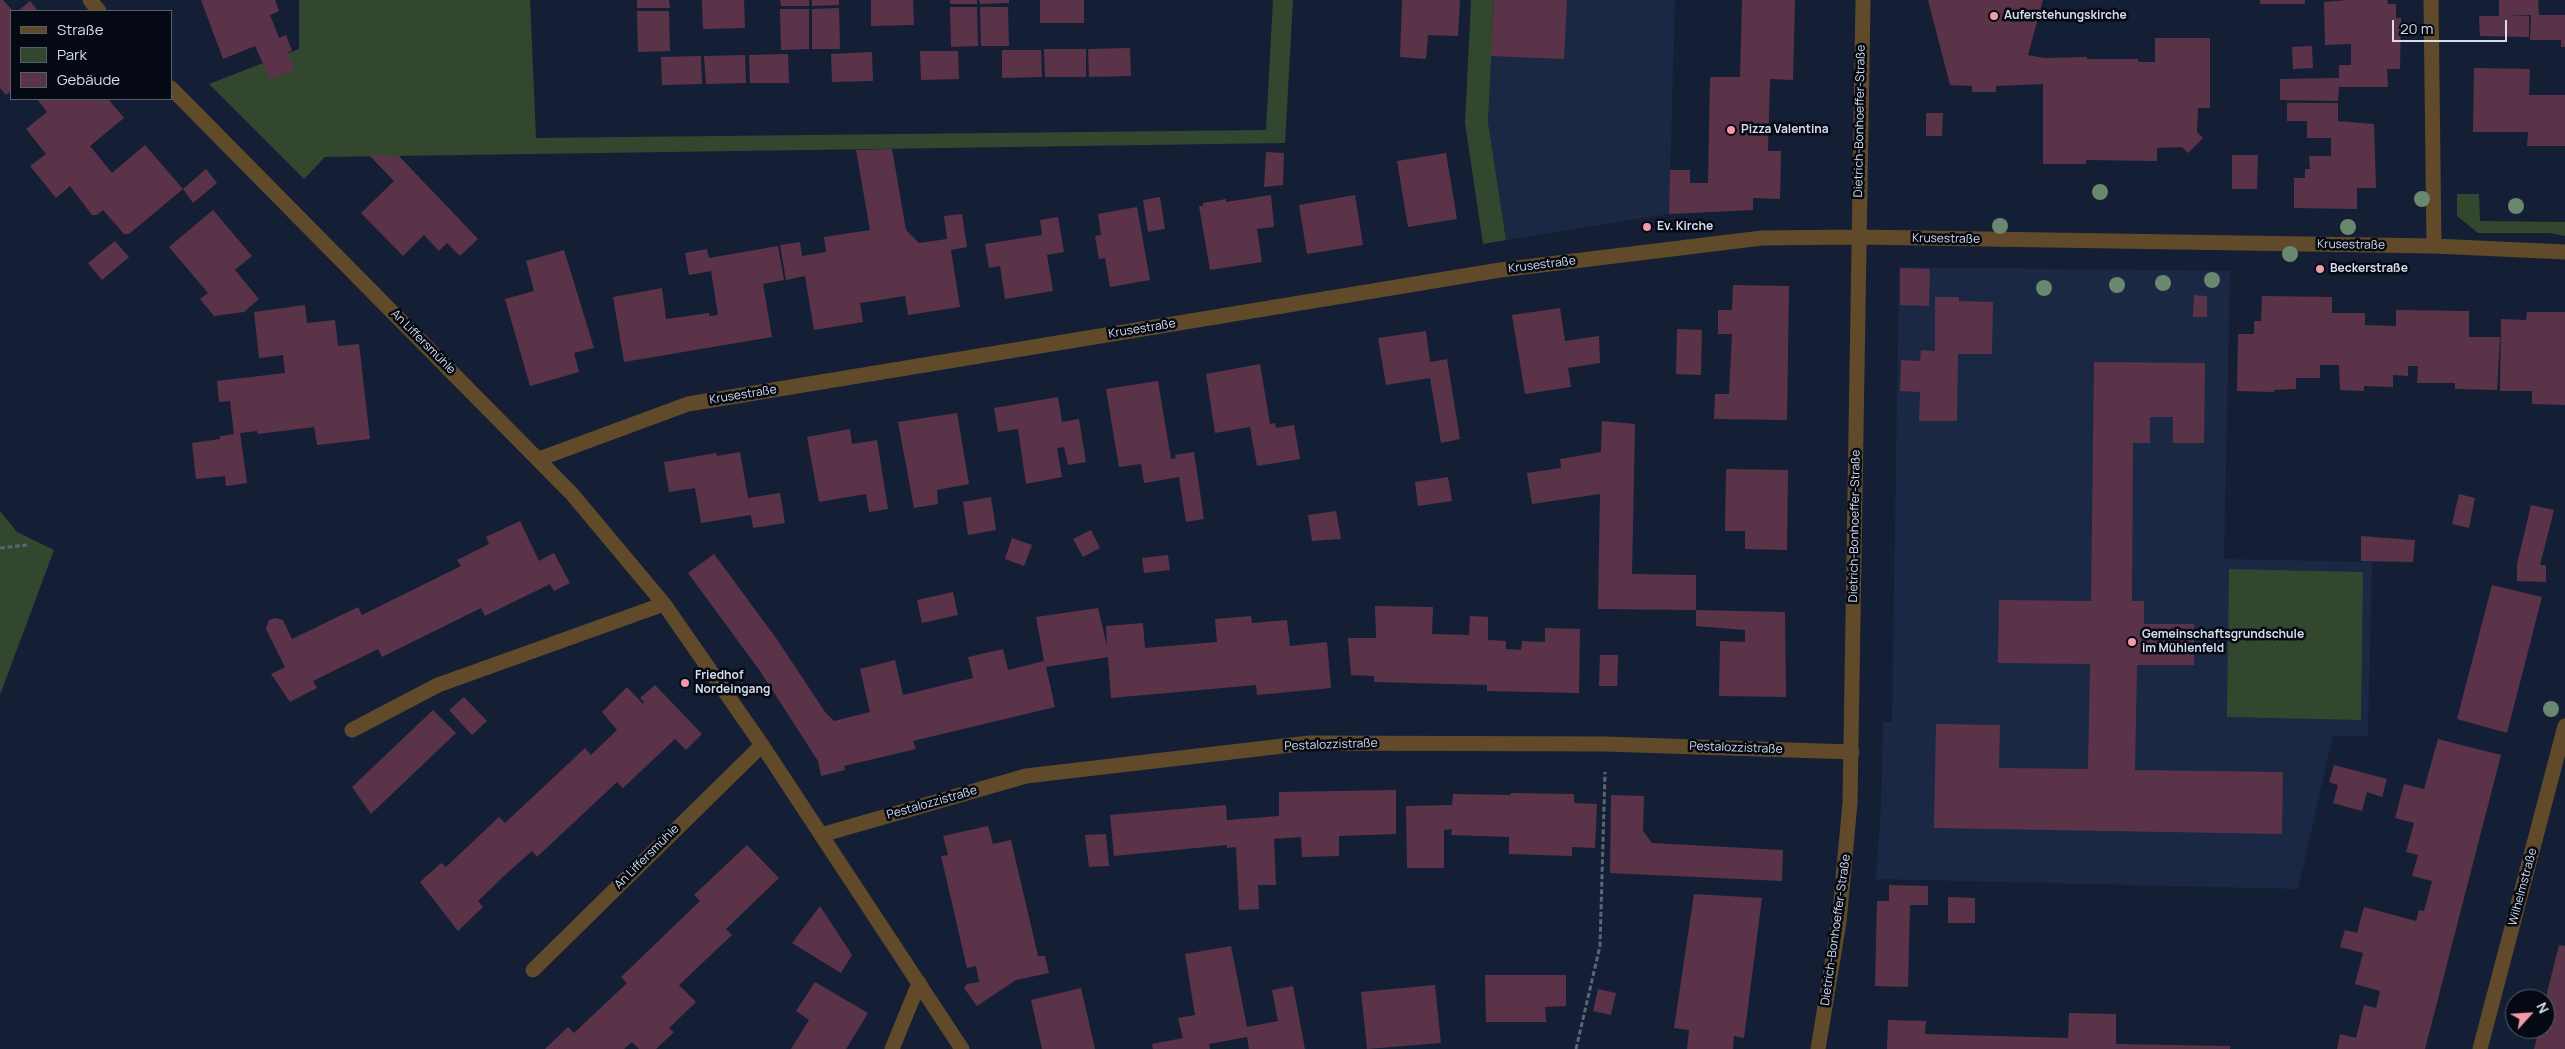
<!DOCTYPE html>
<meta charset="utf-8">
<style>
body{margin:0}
#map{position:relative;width:2565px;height:1049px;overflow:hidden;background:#141f35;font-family:Manrope,sans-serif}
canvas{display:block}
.legend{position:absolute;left:10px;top:10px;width:162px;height:90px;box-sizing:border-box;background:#050913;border:1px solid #585e6a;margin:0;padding:6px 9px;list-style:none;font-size:15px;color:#d5ddec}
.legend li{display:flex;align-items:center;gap:10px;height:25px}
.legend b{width:25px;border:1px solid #585e6a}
.north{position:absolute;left:2505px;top:989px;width:50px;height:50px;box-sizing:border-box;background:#050913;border:1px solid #585e6a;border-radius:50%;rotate:64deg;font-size:14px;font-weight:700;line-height:20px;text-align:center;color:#d5ddec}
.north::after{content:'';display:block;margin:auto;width:18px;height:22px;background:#f39aa9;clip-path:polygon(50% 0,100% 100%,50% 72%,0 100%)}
.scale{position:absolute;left:2392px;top:20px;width:115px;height:22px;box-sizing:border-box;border:2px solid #d5ddec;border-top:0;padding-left:6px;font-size:15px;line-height:18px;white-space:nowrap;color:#d5ddec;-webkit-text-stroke:4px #050913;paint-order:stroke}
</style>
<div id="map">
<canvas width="2565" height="1049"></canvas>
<ul class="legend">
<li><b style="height:6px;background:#604a2a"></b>Straße</li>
<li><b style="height:14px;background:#32472d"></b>Park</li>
<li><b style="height:14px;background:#5b3348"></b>Gebäude</li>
</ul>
<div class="north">N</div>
<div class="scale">20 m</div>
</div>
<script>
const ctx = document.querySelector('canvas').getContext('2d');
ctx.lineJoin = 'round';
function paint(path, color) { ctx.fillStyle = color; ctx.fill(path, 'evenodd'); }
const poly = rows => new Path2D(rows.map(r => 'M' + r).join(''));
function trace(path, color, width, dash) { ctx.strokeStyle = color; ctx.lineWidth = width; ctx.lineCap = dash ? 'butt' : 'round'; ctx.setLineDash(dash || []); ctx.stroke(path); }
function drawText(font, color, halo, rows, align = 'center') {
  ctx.font = font + ' Manrope,sans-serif'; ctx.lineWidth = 5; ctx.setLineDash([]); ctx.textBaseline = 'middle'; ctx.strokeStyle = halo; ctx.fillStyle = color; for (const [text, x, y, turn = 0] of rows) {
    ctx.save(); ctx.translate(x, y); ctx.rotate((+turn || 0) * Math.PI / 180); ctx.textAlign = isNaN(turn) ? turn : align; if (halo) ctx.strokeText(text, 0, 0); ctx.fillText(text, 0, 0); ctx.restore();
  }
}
const built = poly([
 [1494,0,1675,0,1669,214,1506,240,1488,122],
 [1899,267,2230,271,2224,559,2372,562,2368,736,2333,736,2298,889,1876,879,1881,807,1883,722,1892,722]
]);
const green = poly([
 [299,0,530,0,536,138,1266,130,1273,0,1293,0,1285,143,325,157,304,179,209,84,299,49],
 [1471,0,1494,0,1488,122,1506,240,1483,244,1465,123],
 [2457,194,2479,194,2480,221,2565,222,2565,236,2549,233,2478,233,2457,216],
 [0,511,17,532,54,550,0,695],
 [2229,569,2363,572,2361,720,2227,717]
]);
const building = poly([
 [0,0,3,0,13,11,11,91,6,95,0,88],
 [201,0,275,0,279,11,270,15,279,38,286,35,292,51,288,52,294,70,270,79,255,46,223,59],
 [637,0,669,0,670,8,637,8],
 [702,0,744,0,745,28,703,29],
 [780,0,809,0,809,6,781,6],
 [812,0,839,0,839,5,812,6],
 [871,0,913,0,914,25,871,26],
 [950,0,977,0,977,4,950,4],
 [979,0,1009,0,1009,3,980,4],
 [1040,0,1084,0,1084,23,1040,23],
 [1402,0,1460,0,1458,36,1428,35,1426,59,1400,57],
 [1494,0,1567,0,1564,59,1491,56],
 [1742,0,1795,0,1793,80,1770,79,1768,151,1781,151,1780,199,1753,198,1753,210,1669,214,1670,170,1690,170,1690,183,1708,183,1710,77,1740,77],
 [1928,0,2043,0,2028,55,2044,58,2087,57,2087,59,2138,59,2138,62,2155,62,2155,38,2210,38,2210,108,2198,108,2197,132,2203,138,2188,153,2182,147,2157,148,2157,161,2086,160,2086,164,2043,164,2043,84,1996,86,1996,92,1972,92,1972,86,1950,85],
 [2260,0,2305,0,2305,4,2260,4],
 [2347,0,2387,0,2388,4,2396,4,2396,18,2401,18,2400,69,2387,69,2388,87,2339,87,2338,101,2280,100,2280,79,2339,78,2339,65,2351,65,2351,44,2325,45,2324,2],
 [2499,0,2538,0,2539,15,2565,15,2565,47,2561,47,2561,40,2530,40,2531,15,2507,15,2529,16,2529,37,2480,36,2479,16,2499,16],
 [30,1,38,11,18,11],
 [950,7,977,7,978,46,951,47],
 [980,7,1008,7,1009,46,981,46],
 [839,8,840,49,812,49,812,9],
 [780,9,809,9,809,49,781,50],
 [637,11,669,11,670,51,638,52],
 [2312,46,2313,68,2293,69,2292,47],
 [1130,48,1131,76,1089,77,1088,49],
 [1044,49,1086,49,1086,77,1045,77],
 [1002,50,1041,50,1042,77,1002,78],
 [920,51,958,51,959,79,921,80],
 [872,52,873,81,832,82,831,54],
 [788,54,789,83,750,83,749,55],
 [745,55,746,83,706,84,704,56],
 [701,56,702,84,662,85,661,57],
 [2474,68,2530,69,2529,95,2565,95,2565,146,2527,146,2528,132,2473,132],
 [37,99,108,99,124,118,90,146,112,173,145,145,183,189,206,169,217,183,193,203,183,189,129,234,124,234,103,210,97,215,92,215,70,186,56,198,30,166,46,154,26,129,47,112],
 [2287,103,2338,103,2338,121,2374,124,2376,188,2357,188,2357,209,2294,208,2294,178,2305,178,2305,169,2310,169,2309,156,2331,156,2331,138,2307,138,2307,121,2287,121],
 [1926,113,1943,113,1942,136,1926,136],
 [892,149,906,230,919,243,947,239,944,216,962,214,967,247,951,250,960,307,908,315,905,296,860,303,863,322,814,330,805,276,786,280,780,245,800,242,802,256,826,252,824,237,870,230,856,150],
 [1266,152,1284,153,1283,185,1264,187],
 [1446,153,1457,219,1408,227,1397,161],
 [2232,155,2258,155,2257,189,2232,189],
 [370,156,399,156,478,239,460,256,447,243,439,251,424,235,403,256,361,213,394,181],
 [1271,195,1274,227,1257,229,1262,262,1210,270,1199,206,1203,206,1203,203,1226,199,1226,202],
 [1355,195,1363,245,1307,254,1299,205],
 [1160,197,1165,229,1148,232,1143,200],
 [1137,207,1150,280,1110,287,1105,258,1099,259,1095,236,1101,235,1098,214],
 [213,210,252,256,235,270,259,299,244,312,214,316,200,299,208,293,169,247],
 [1058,217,1064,252,1047,255,1053,291,1005,299,1000,266,989,268,985,244,1042,235,1040,220],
 [115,241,129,257,102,280,88,263],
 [778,246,784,280,763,284,772,337,624,362,613,297,662,288,666,319,709,313,709,316,718,315,711,271,689,275,685,253,707,249,709,258],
 [564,250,594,348,574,353,579,372,530,386,505,299,534,291,526,261],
 [1900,268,1930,269,1929,306,1900,305],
 [1733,285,1789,286,1787,420,1714,419,1715,394,1729,394,1732,334,1718,334,1718,310,1732,310],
 [2194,295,2207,296,2207,317,2193,317],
 [2262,296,2332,297,2332,313,2365,313,2365,325,2396,326,2396,310,2469,311,2469,337,2500,337,2497,390,2455,389,2455,383,2417,383,2418,366,2408,366,2408,376,2393,375,2393,387,2364,386,2364,391,2340,390,2339,365,2320,365,2320,378,2296,378,2296,389,2274,390,2274,392,2237,391,2238,334,2254,334,2254,321,2261,321],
 [1935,297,1959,297,1959,301,1993,302,1992,354,1958,354,1957,421,1919,421,1920,392,1900,391,1901,360,1920,361,1921,350,1935,351],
 [305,305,307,323,335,320,338,346,359,344,370,439,317,445,314,427,258,434,257,431,240,433,247,483,226,486,225,476,196,479,192,443,220,439,220,436,234,434,230,401,219,402,217,381,285,373,283,355,259,358,254,312],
 [1560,308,1565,341,1599,336,1600,363,1568,368,1571,387,1525,394,1512,315],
 [2527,312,2565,312,2565,405,2532,404,2532,391,2500,391,2501,319,2526,320],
 [1677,329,1702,330,1701,375,1676,374],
 [1426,331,1430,362,1447,359,1460,439,1441,443,1430,378,1386,385,1378,338],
 [2094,362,2205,363,2204,443,2173,443,2173,417,2150,417,2150,443,2133,443,2132,601,2144,601,2144,624,2194,624,2194,665,2137,665,2135,770,2283,772,2282,834,1934,828,1936,724,2000,725,1999,768,2088,769,2090,664,1998,663,1999,600,2091,601],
 [1260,364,1270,424,1275,423,1276,428,1294,425,1300,459,1257,466,1250,427,1215,433,1206,374],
 [1158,381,1171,459,1176,458,1175,455,1194,452,1204,519,1186,522,1179,477,1144,483,1141,464,1119,467,1106,389],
 [1058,397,1062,422,1079,419,1086,462,1068,465,1064,447,1057,448,1062,477,1026,484,1018,429,998,432,994,408],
 [957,413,969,484,937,490,938,504,914,508,898,422],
 [1602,421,1635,424,1632,574,1696,575,1696,610,1598,609,1600,494,1532,504,1527,473,1561,468,1560,459,1601,452],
 [850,429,852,444,877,440,888,509,869,512,866,494,819,502,807,437],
 [740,452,748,498,780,493,785,523,753,528,751,515,701,523,695,488,669,492,664,462,716,453,717,456],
 [1726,469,1788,470,1787,550,1745,549,1745,531,1725,531],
 [1448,477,1452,501,1418,506,1415,482],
 [2459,494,2475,498,2469,528,2452,524],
 [991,497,996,530,968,535,963,502],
 [2531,505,2554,510,2540,565,2546,565,2546,582,2517,581,2517,564],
 [1336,511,1341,539,1312,541,1308,515],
 [520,521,539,561,554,553,570,583,554,591,550,584,485,616,481,608,382,657,378,649,313,681,317,688,290,702,271,674,285,667,266,629,269,620,275,618,283,620,292,639,358,607,362,615,461,566,457,560,489,544,486,537],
 [1091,530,1100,548,1083,557,1073,539],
 [2361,536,2415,540,2413,562,2361,561],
 [1012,538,1032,545,1024,566,1005,559],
 [714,554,776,638,825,712,834,721,870,712,860,669,895,660,903,695,973,678,968,657,1003,649,1008,670,1044,661,1036,617,1098,608,1107,646,1106,626,1143,623,1145,648,1217,642,1215,619,1251,616,1252,623,1287,620,1290,646,1327,642,1331,688,1257,695,1256,685,1111,698,1108,657,1046,667,1055,707,913,741,916,749,844,766,845,770,821,776,818,761,760,671,688,573],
 [1168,555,1170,570,1144,573,1142,558],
 [2492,585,2542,597,2507,733,2457,719],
 [953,592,958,615,922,623,917,600],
 [1375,606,1433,607,1432,634,1469,635,1470,616,1488,617,1488,640,1506,641,1506,649,1521,650,1522,641,1545,642,1545,628,1580,629,1579,693,1487,691,1487,685,1374,682,1374,676,1351,675,1348,638,1376,638],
 [1696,610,1785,612,1786,697,1719,696,1720,641,1745,642,1745,630,1696,626],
 [1600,655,1618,655,1617,686,1599,686],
 [655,685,702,734,686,750,675,739,623,788,617,782,537,857,532,851,505,875,478,901,483,907,458,931,420,882,441,863,446,867,499,817,505,823,585,748,591,755,617,730,602,712,627,687,643,704,644,702,640,698],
 [464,697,487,721,472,735,449,710],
 [433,710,456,733,371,814,352,787],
 [2438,739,2501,755,2425,1049,2337,1049,2340,1034,2356,1038,2364,1005,2376,1008,2380,991,2355,984,2363,953,2340,947,2345,930,2357,933,2364,907,2416,921,2419,910,2424,911,2432,881,2412,876,2418,855,2406,852,2414,823,2395,818,2404,784,2424,789],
 [2334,765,2387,779,2382,797,2367,792,2362,811,2333,803,2338,785,2329,782],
 [1396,790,1396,834,1339,836,1339,856,1302,857,1301,837,1274,839,1276,885,1258,885,1259,909,1239,910,1236,847,1227,848,1227,845,1114,856,1110,815,1226,805,1227,820,1279,816,1279,792],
 [1511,793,1574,794,1574,803,1597,804,1595,848,1572,847,1572,856,1509,854,1509,837,1451,835,1452,829,1444,830,1444,868,1407,868,1406,806,1452,805,1453,794,1510,795],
 [1611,795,1644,796,1643,831,1652,843,1783,850,1782,881,1610,873],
 [988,826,993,844,1011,840,1038,956,1045,956,1049,973,1016,980,977,1006,964,988,967,984,979,982,976,966,967,968,941,856,948,855,943,836],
 [1106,834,1109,866,1089,867,1085,835],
 [747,845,779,878,726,929,732,935,679,985,696,1002,669,1028,674,1032,656,1049,639,1049,632,1042,624,1049,545,1049,568,1027,574,1033,627,983,621,977,700,901,694,895],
 [1889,885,1928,886,1928,905,1910,905,1908,987,1875,986,1877,901,1889,901],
 [1694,894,1762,898,1744,1038,1734,1036,1733,1049,1687,1049,1689,1030,1674,1028],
 [1948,897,1975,898,1975,923,1948,923],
 [820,906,852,955,841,973,792,943],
 [2559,945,2565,946,2565,1049,2534,1049,2539,1029,2545,1029,2545,1001],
 [1231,946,1247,1027,1278,1021,1272,990,1293,986,1305,1049,1249,1049,1247,1037,1209,1044,1210,1049,1153,1049,1152,1044,1183,1038,1178,1018,1195,1015,1185,954],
 [1485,975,1566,975,1566,1006,1545,1007,1546,1022,1486,1022],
 [815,982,868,1013,846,1049,791,1049,809,1020,796,1011],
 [1435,985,1441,1043,1367,1049,1361,992],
 [1081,988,1095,1049,1042,1049,1031,1000],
 [1598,989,1616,993,1611,1015,1593,1011],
 [2069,1013,2116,1014,2116,1044,2230,1046,2230,1049,1887,1049,1888,1020,1926,1021,1925,1034,2068,1038]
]);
const path = poly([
 [0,548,27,545],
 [1576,1049,1600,946,1605,772]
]);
const minor = poly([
 [90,0,99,11],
 [2431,0,2434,246],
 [171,88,572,494,664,604,762,745,962,1049],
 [539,459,688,404,1500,270,1762,238,1857,237,2434,246,2565,252],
 [352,730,438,685,664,604],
 [821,835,1026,776,1309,743,1605,744,1852,752],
 [533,970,762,745],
 [892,1049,919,983],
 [1818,1049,1839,922,1850,803,1863,0],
 [2480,1049,2565,726]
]);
const trees = [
 [2100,192],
 [2422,199],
 [2516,206],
 [2000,226],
 [2348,227],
 [2290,254],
 [2212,280],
 [2163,283],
 [2117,285],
 [2044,288],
 [2551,709]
];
const markers = [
 [1994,16,5,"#f39aa9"],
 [1731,130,5,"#f39aa9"],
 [1647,227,5,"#f39aa9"],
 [2320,269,5,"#f39aa9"],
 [2132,642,5,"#f39aa9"],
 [685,683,5,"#f39aa9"]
];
const poiNames = [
 ["Auferstehungskirche",2004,16],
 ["Pizza Valentina",1741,130],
 ["Ev. Kirche",1657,227],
 ["Beckerstraße",2330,269],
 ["Gemeinschaftsgrundschule",2142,635],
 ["im Mühlenfeld",2142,649],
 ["Friedhof",695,676],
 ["Nordeingang",695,690]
];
const streetNames = [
 ["Dietrich-Bonhoeffer-Straße",1860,121,-89],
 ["Krusestraße",1946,239,1],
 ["Krusestraße",2351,245,1],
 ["Krusestraße",1542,265,-7],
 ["Krusestraße",1142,329,-9],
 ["An Liffersmühle",423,342,45],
 ["Krusestraße",743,395,-9],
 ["Dietrich-Bonhoeffer-Straße",1855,526,-89],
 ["Pestalozzistraße",1331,745,-2],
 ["Pestalozzistraße",1736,748,2],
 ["Pestalozzistraße",932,803,-16],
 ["An Liffersmühle",647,857,-45],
 ["Wilhelmstraße",2523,887,-75],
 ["Dietrich-Bonhoeffer-Straße",1836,930,-82]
];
paint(built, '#1a2843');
paint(green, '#32472d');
paint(building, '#5b3348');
trace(path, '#5b6578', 3, [5, 2.5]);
trace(minor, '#604a2a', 15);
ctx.fillStyle = '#698870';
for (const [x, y] of trees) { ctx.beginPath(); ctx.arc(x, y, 8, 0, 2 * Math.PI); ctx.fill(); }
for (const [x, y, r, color] of markers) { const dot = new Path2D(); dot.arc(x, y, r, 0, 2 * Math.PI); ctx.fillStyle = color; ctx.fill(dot); trace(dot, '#050913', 2); }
drawText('bold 12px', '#d5ddec', '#050913', poiNames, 'left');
drawText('12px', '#d5ddec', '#050913', streetNames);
</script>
